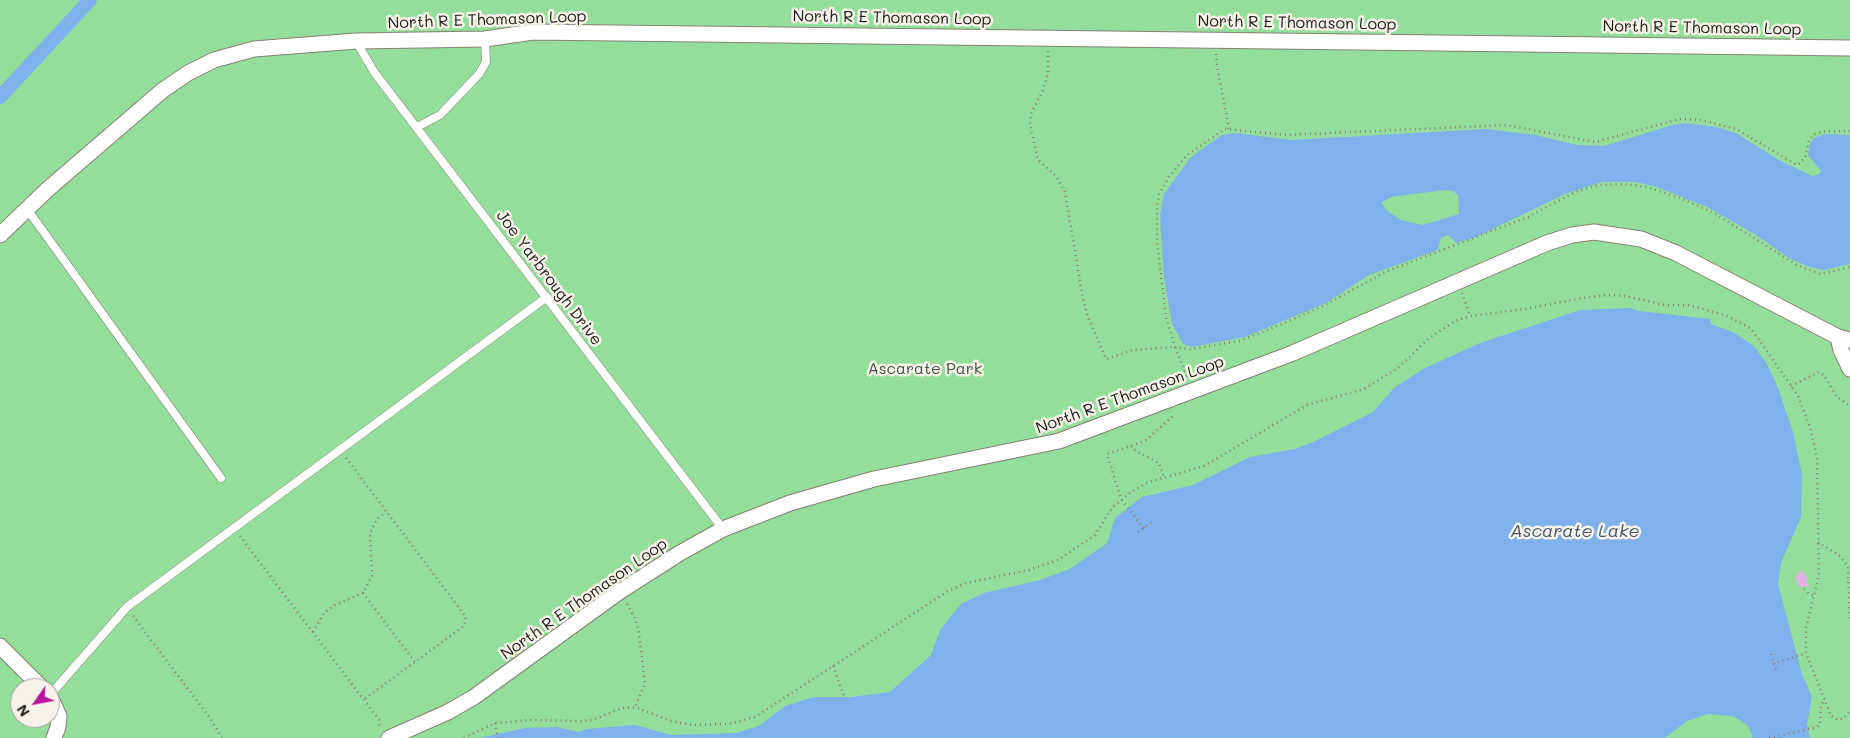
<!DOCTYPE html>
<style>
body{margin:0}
#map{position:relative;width:1850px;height:738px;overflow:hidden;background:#f2e4ca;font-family:Mali,sans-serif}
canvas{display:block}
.north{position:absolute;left:10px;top:678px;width:50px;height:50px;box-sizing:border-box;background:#f7f3e8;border:1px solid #9f9d96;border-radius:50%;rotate:237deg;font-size:14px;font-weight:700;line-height:20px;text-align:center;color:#1c1c1c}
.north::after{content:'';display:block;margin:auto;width:18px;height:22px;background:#b5179e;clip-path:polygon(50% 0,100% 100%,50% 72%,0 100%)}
</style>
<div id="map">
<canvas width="1850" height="738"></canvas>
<div class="north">N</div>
</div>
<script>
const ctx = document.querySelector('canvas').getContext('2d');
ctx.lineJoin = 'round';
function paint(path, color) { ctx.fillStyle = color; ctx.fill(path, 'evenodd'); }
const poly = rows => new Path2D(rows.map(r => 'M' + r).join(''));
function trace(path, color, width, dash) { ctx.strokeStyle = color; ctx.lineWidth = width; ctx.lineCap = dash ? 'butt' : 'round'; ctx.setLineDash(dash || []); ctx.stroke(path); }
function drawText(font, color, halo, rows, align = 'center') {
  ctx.font = font + ' Mali,sans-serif'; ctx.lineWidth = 5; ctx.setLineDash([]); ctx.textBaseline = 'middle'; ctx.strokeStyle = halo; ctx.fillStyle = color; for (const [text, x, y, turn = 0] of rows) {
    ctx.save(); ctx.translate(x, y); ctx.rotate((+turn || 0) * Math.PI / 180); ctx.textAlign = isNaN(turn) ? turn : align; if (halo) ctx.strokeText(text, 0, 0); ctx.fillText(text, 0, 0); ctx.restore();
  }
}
const green = poly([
 [0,0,1850,0,1850,738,0,738],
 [20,688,50,688,50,718,20,718]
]);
const water = poly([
 [1684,123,1716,127,1736,133,1779,160,1812,176,1818,175,1821,171,1808,155,1810,143,1814,138,1825,134,1850,135,1850,264,1824,270,1809,267,1789,258,1756,235,1707,207,1654,186,1635,182,1602,182,1565,194,1476,237,1456,243,1448,235,1441,238,1438,250,1369,275,1326,303,1245,337,1191,347,1183,344,1172,324,1164,277,1160,215,1164,194,1191,157,1222,135,1235,133,1291,140,1486,129,1536,135,1577,145,1604,146,1669,126],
 [1445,190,1453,191,1458,195,1459,214,1423,225,1401,220,1386,210,1382,202,1391,197],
 [1631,308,1639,311,1710,319,1711,324,1733,332,1754,346,1767,364,1778,388,1793,432,1802,475,1801,517,1781,563,1778,584,1802,674,1812,697,1807,724,1810,738,1753,738,1748,726,1740,720,1732,716,1708,714,1687,721,1665,738,479,738,525,728,557,727,579,732,586,729,635,725,671,735,736,733,759,726,785,706,814,697,851,697,890,692,931,655,940,630,961,604,984,593,1040,580,1070,569,1107,543,1115,518,1142,497,1193,485,1250,457,1295,449,1311,443,1373,412,1395,387,1425,368,1480,343,1580,310]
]);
const canal = poly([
 [0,97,90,0]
]);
const building = poly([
 [1802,570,1807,577,1809,586,1799,587,1795,577]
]);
const path = poly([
 [1048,51,1048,74,1043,90,1031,114,1030,124,1038,160,1056,176,1065,192,1083,299,1088,317,1106,359,1133,350,1175,347,1187,376,1182,378],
 [1216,54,1217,66,1229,129],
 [1850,131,1826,131,1815,134,1809,140,1805,158,1797,165,1736,129,1702,120,1680,119,1595,142,1506,125,1286,135,1225,129,1187,155,1169,177,1159,194,1157,207,1157,241,1166,317,1175,347,1190,349,1239,341,1270,329,1323,306,1385,272,1528,217,1575,192,1598,185,1624,184,1647,187,1680,198,1714,213,1797,265,1820,274,1850,267],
 [1462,293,1470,316],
 [1791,386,1819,372,1824,375,1836,396,1850,406],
 [1131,446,1136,451,1159,463,1164,477],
 [346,458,466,617,464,626,363,700],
 [1144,528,1121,499,1107,454,1145,441,1173,416,1172,413],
 [1138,532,1151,523],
 [240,536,379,720,380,727],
 [1818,542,1840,556,1848,567,1850,622],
 [1804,589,1809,594,1815,596],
 [363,593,415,662],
 [627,604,635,618,639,633,645,684,635,707],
 [133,616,210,718,222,738],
 [313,632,324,613,335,605,363,593,372,576,370,534,377,519,386,512],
 [1771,654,1777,673],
 [1773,664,1806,653],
 [833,666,844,696],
 [495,723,498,738],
 [464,738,495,723,531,720,581,721,592,720,622,708,635,707,671,721,692,725,728,724,755,717,948,591,966,583,1029,570,1058,560,1095,535,1112,508,1131,492,1146,483,1204,466,1307,405,1364,389,1398,368,1428,339,1455,321,1470,316,1525,309,1582,298,1608,295,1625,296,1665,305,1689,305,1724,315,1739,322,1750,328,1757,337,1798,396,1810,427,1817,458,1819,575,1806,628,1806,653,1831,716,1838,720,1844,718,1850,711],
 [1769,738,1817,727,1820,725,1821,705,1825,699]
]);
const service = poly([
 [356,41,374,72,723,529],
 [417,127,440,115,479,74,486,62,485,39],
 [27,209,221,478],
 [50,695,127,607,547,297]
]);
const minor = poly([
 [0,235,48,189,163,90,188,73,214,60,254,49,356,41,485,39,533,32,1850,48],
 [1838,337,1841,350,1850,369],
 [0,646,42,688],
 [50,696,59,716,58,727,54,738],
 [389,738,448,712,474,697,619,592,680,553,723,529,790,503,874,479,1059,441,1293,353,1547,243,1572,235,1594,232,1641,239,1676,253,1838,337,1850,340]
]);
const streetNames = [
 ["North R E Thomason Loop",892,18,1],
 ["North R E Thomason Loop",487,20,-2],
 ["North R E Thomason Loop",1297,23,1],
 ["North R E Thomason Loop",1702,28,1],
 ["Joe Yarbrough Drive",549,278,53],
 ["North R E Thomason Loop",1130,395,-20],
 ["North R E Thomason Loop",584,599,-35]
];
const parkNames = [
 ["Ascarate Park",925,369]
];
const waterNames = [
 ["Ascarate Lake",1575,531]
];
paint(green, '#93de9a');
paint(water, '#7fb2ec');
trace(canal, '#7fb2ec', 14);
paint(building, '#ddb3e3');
trace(service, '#878073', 9);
trace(minor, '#878073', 17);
trace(path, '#878073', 2.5, [1, 4]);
trace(service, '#fff', 8);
trace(minor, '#fff', 15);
drawText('16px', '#1c1c1c', '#f7f3e8', streetNames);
drawText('16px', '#405642', '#f7f3e8', parkNames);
drawText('italic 18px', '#44586f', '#f7f3e8', waterNames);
</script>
